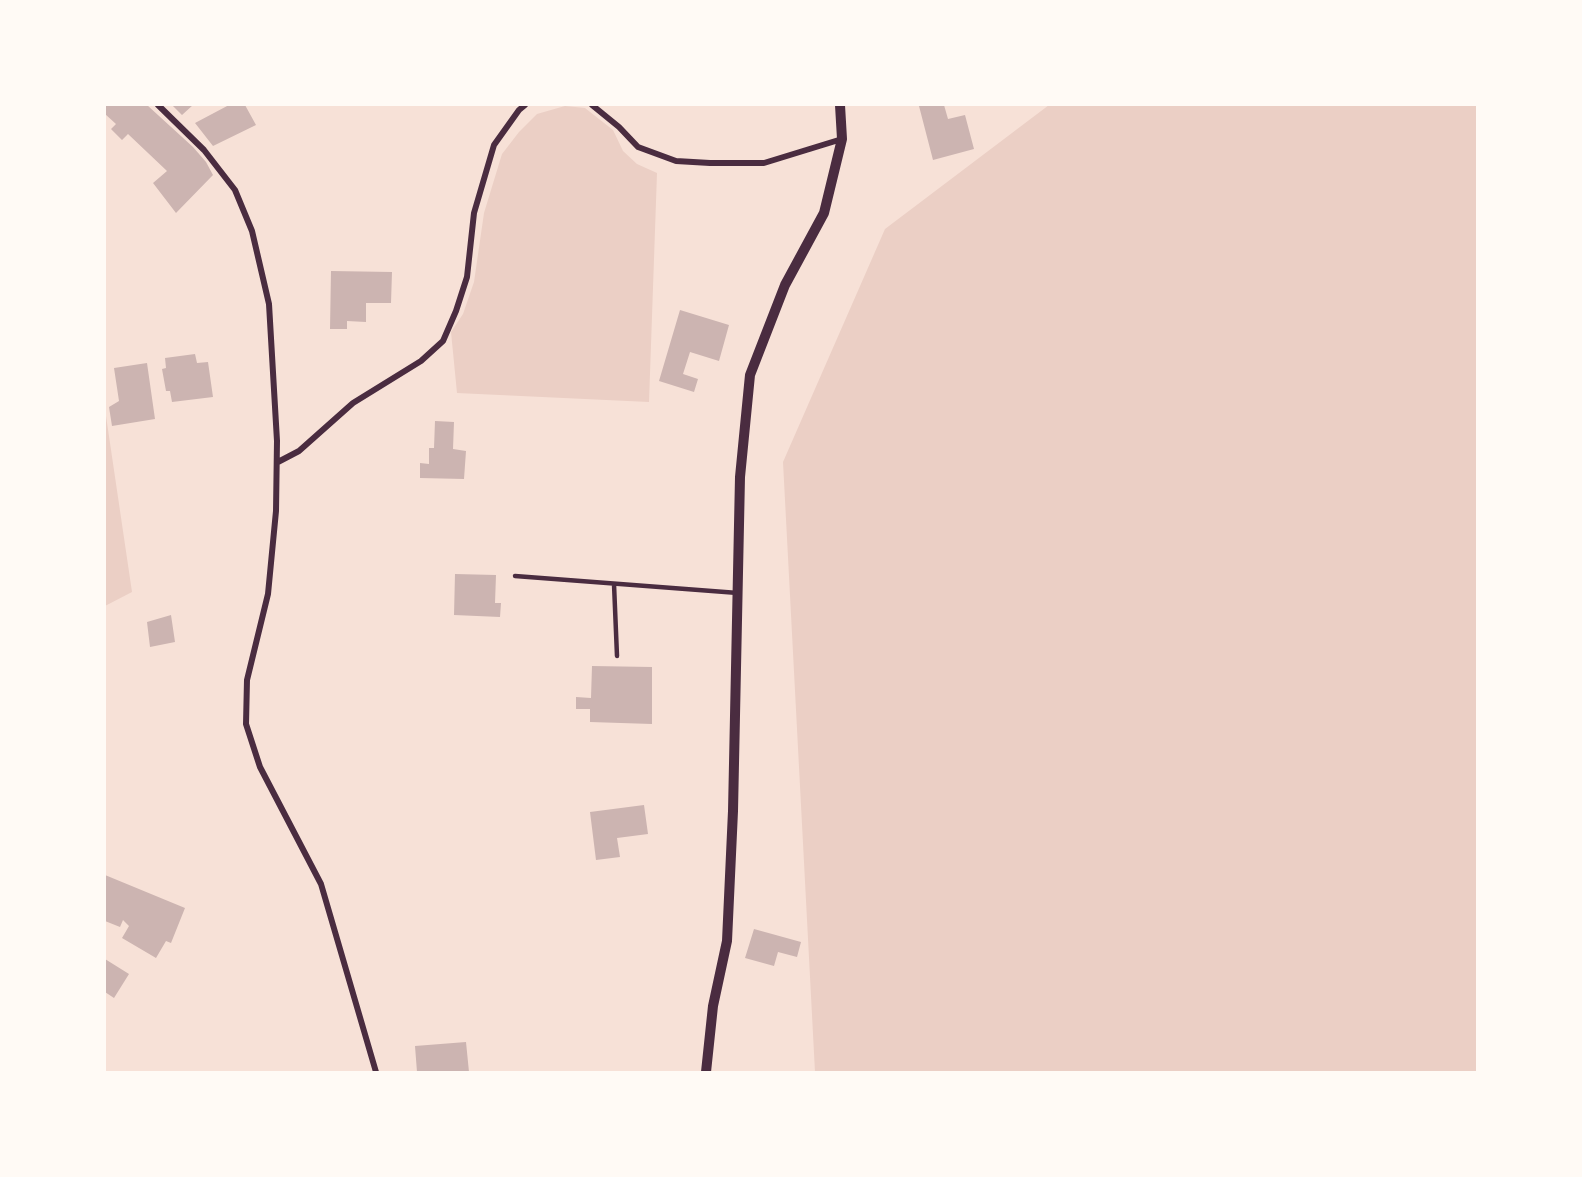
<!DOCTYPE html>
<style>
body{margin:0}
#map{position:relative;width:1582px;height:1177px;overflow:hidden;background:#f7e1d7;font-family:"Sofia Sans Condensed",sans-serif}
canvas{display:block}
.frame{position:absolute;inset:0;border:106px solid #fffaf5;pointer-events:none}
</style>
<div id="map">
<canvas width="1582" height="1177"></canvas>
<div class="frame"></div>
</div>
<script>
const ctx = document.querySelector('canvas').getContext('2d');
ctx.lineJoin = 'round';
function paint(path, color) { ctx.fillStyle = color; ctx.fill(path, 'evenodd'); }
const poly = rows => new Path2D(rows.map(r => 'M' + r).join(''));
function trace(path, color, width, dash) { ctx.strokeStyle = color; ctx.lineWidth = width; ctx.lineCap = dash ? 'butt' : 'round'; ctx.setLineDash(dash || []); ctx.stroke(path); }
const green = poly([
 [1049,105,1477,105,1477,1072,815,1072,783,462,885,229],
 [565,106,585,108,613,130,623,151,637,164,657,173,649,402,457,393,451,332,463,314,474,282,484,213,502,154,519,132,537,114],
 [105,416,106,416,132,592,105,606]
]);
const building = poly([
 [105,105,147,105,193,147,206,162,213,175,176,213,153,183,167,171,128,134,122,140,111,129,116,124,105,114],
 [172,105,193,105,182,115],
 [229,105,245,105,256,125,213,146,195,123],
 [922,105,944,105,948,119,965,115,974,149,933,160,919,106],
 [331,271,392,272,391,303,366,303,366,322,347,321,347,329,330,329],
 [680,310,729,325,719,361,690,352,683,374,698,379,694,392,659,381],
 [195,354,197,363,208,362,213,397,172,402,170,391,166,391,162,369,166,368,165,358],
 [147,363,155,419,112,426,109,407,119,401,114,368],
 [435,421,454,422,453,449,466,451,464,479,420,478,420,463,429,464,429,448,434,448],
 [455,574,496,575,495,603,501,603,500,617,454,615],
 [171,615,175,642,150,647,147,622],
 [592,666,652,667,652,724,590,722,590,709,576,709,576,697,591,698],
 [644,805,648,834,617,838,620,857,596,860,590,812],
 [105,875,185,908,171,943,166,941,156,958,122,938,129,926,123,920,120,927,105,921],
 [754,929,801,942,797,957,778,952,774,966,745,958],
 [105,959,129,974,114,998,105,992],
 [466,1042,469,1072,417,1072,415,1046]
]);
const service = poly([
 [515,576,738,593],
 [614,584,617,656]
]);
const minor = poly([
 [158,105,204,150,235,190,252,231,269,304,277,441,276,511,268,594,247,680,246,724,260,767,321,884,376,1072],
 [592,105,619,127,638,147,676,161,710,163,764,163,842,139],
 [278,462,299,451,353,403,421,361,443,341,456,311,467,277,474,213,494,145,519,110,525,105]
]);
const tertiary = poly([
 [706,1072,713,1006,727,941,733,811,740,477,750,375,785,285,824,213,842,139,840,105]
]);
paint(green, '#ebcfc5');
paint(building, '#ccb4b1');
trace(service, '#4a2c40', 4.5);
trace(minor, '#4a2c40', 6);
trace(tertiary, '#4a2c40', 10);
</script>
